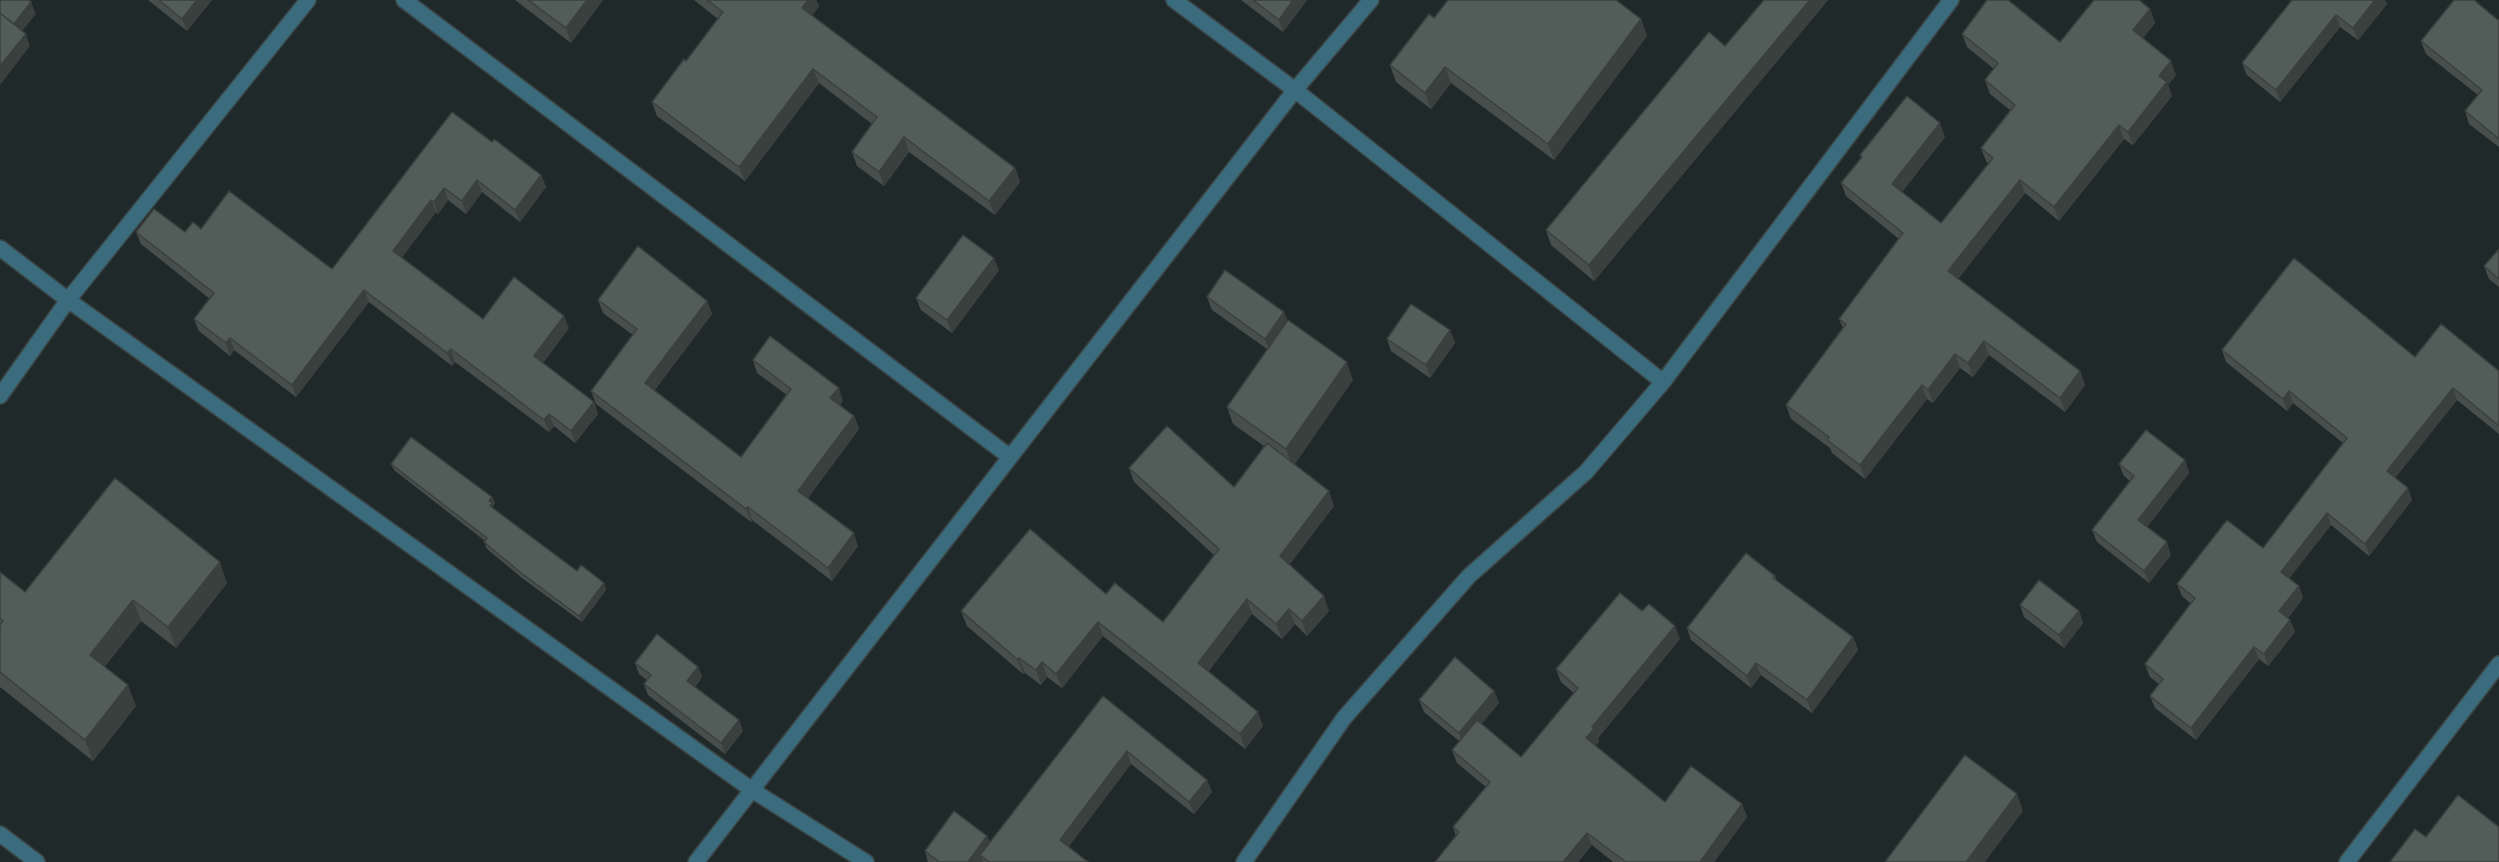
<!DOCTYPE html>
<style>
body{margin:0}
canvas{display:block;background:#20292a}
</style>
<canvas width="2499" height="862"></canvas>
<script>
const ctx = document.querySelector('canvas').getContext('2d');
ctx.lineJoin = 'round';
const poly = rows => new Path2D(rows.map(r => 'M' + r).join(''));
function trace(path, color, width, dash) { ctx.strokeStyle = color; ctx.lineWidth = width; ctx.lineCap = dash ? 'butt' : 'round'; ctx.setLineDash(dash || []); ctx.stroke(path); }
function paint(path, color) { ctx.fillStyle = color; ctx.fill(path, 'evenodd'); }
const minor = poly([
 [404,0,1010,457],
 [1174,0,1295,90,1663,382],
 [0,248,68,300,752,790,866,862],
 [0,396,68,300,308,0],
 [0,834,37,862],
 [696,862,1295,90,1371,0],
 [1244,862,1344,718,1469,576,1586,472,1663,382,1951,0],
 [2347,862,2499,664]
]);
const wall = poly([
 [148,0,212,0,187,31],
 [515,0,603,0,571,43],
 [694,0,816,0,819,6,812,16,1015,168,1020,182,995,215,909,152,884,186,857,166,852,152,872,124,819,83,745,181,657,116,652,102,686,61,718,19],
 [1241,0,1307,0,1283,32],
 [1764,0,1828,0,1594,281,1551,245,1546,230,1725,46],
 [2292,0,2385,0,2387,4,2358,40,2340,27,2280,102,2247,75,2242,63],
 [2150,9,2155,23,2143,38,2176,75,2168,85,2172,96,2133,145,2124,139,2059,221,2025,193,1958,279,2080,371,2085,385,2065,412,1989,355,1973,377,1960,368,1933,403,1927,399,1865,479,1832,453,1830,448,1791,419,1786,405,1843,328,1839,319,1899,239,1846,196,1841,183,1861,158,1860,155,1945,137,1902,192,1941,223,1989,164,1986,161,1981,148,2010,110,1990,94,1985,80,1994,69,1967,47,1962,34,2060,42],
 [1434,18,1641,19,1647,36,1554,160,1451,83,1431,109,1396,82,1390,65],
 [2498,20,2499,20,2499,147,2469,124,2465,111,2478,95,2426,54,2421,41],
 [492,142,541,175,546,187,520,222,482,192,466,214,448,200,438,214,436,212,402,257,483,319,569,328,543,363,594,402,598,414,575,443,554,426,549,432,455,362,452,366,369,302,296,397,234,350,230,356,199,331,194,319,210,299,141,244,136,232,185,232,201,229,332,269],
 [2499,249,2499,287,2489,279,2484,266],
 [999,270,952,333,921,310,916,298],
 [1207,297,1287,321,1353,380,1294,464,1334,506,1289,565,1329,611,1307,636,1295,624,1282,639,1252,614,1208,672,1263,726,1245,749,1103,636,1062,688,1047,677,1041,685,1025,673,1023,674,967,626,961,611,1106,594,1163,622,1214,555,1134,482,1129,468,1234,487,1264,446,1233,424,1227,407,1267,349,1212,310],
 [598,300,707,301,712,314,654,391,741,457,787,395,757,373,753,360,843,401,840,405,854,416,859,429,808,498,858,546,832,581,752,520,751,522,596,404,591,391,633,335,603,313],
 [1450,330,1455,343,1430,378,1391,351,1387,339],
 [2222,350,2415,357,2499,371,2499,434,2457,400,2395,478,2412,500,2369,556,2331,525,2289,578,2299,586,2303,598,2288,618,2290,620,2295,632,2268,666,2259,659,2196,740,2155,708,2150,696,2159,684,2150,677,2145,664,2191,604,2182,596,2177,584,2263,548,2343,443,2293,403,2287,411,2226,362],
 [2185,460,2189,473,2147,527,2171,555,2149,583,2097,542,2092,530,2130,481,2124,476,2119,464],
 [391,464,492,497,495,503,493,506,493,508,577,571,604,583,606,590,582,622,522,578,486,548,485,541,394,470],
 [0,572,25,592,227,583,176,648,141,621,105,666,136,706,93,761,0,687],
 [1775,576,1777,581,1853,637,1858,650,1812,713,1761,675,1751,688,1691,640,1687,628],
 [2020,605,2079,611,2083,623,2064,648,2024,617],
 [1642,611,1680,639,1598,738,1599,742,1595,746,1665,802,1742,804,1747,817,1714,862,1613,862,1592,845,1578,862,1435,862,1456,836,1453,827,1486,787,1457,763,1452,750,1459,741,1424,712,1419,700,1494,691,1499,703,1481,724,1521,757,1574,693,1561,682,1556,669],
 [635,663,698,667,702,677,695,687,739,720,743,731,725,754,648,695,644,684,647,680,639,674],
 [1103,696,1207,780,1212,792,1194,814,1131,764,1068,847,1088,862,983,862,983,861,982,862,928,862,925,851,987,836,990,843]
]);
const shadedWall = poly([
 [197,0,212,0,187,31,182,19],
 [587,0,603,0,571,43,566,28],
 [808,0,816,0,819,6,807,22,802,8],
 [1293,0,1307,0,1283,32,1279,20],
 [1810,0,1828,0,1594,281,1589,265],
 [2375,0,2385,0,2387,4,2358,40,2353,28],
 [31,2,36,14,18,36,14,25],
 [2150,9,2155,23,2138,44,2133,30],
 [2336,15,2340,27,2280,102,2276,90],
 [1641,19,1647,36,1554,160,1548,144],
 [26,34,30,46,0,85,0,66],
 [2171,61,2176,75,2168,85,2172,96,2133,145,2128,132,2159,76],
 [1445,67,1451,83,1431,109,1425,93],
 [813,69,819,83,745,181,739,167],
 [1940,123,1945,137,1897,198,1892,184],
 [2119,125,2124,139,2059,221,2054,207],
 [904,137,909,152,884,186,879,172],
 [1015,168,1020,182,995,215,989,201],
 [541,175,546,187,520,222,515,210],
 [477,180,482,192,466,214,462,201],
 [2020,180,2025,193,1953,285,1948,271],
 [444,188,448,200,438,214,434,202],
 [431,200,436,212,398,263,393,251],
 [994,258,999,270,952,333,947,320],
 [364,290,369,302,296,397,292,385],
 [707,301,712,314,650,396,645,383],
 [1284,312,1289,324,1270,351,1265,339],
 [564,316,569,328,539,368,534,356],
 [1450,330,1455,343,1430,378,1426,365],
 [230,338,234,350,230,356,226,343],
 [1984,341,1989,355,1973,377,1968,363],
 [451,349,455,362,452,366,447,353],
 [1955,354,1960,368,1933,403,1928,390],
 [1347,362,1353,380,1293,467,1286,449],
 [2080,371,2085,385,2065,412,2060,398],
 [1922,385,1927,399,1865,479,1860,465],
 [839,388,843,401,835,411,830,398],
 [2453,388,2457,400,2391,483,2387,471],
 [2289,391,2293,403,2287,411,2283,399],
 [594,402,598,414,575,443,571,431],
 [549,414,554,426,549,432,544,420],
 [854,416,859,429,803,504,798,491],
 [2185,460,2189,473,2143,532,2138,520],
 [2408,488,2412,500,2369,556,2365,544],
 [1329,491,1334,506,1285,570,1280,556],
 [492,497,495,503,493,506,494,510,492,512,489,501],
 [748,507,752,520,751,522,746,509],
 [2327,513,2331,525,2285,584,2281,572],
 [854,533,858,546,832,581,828,568],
 [2167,542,2171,555,2149,583,2144,571],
 [220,562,227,583,176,648,168,627],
 [604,583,606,590,582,622,579,616],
 [2299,586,2303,598,2283,623,2279,611],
 [1324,596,1329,611,1307,636,1302,621],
 [1247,599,1252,614,1203,678,1198,663],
 [133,600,141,621,97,676,90,655],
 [1289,609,1295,624,1282,639,1276,624],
 [2079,611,2083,623,2064,648,2059,635],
 [2290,620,2295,632,2268,666,2264,654],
 [1098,622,1103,636,1062,688,1056,674],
 [1675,626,1680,639,1598,738,1599,742,1591,751,1586,738,1592,727],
 [1853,637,1858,650,1812,713,1807,700],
 [2254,647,2259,659,2196,740,2191,728],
 [1019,658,1025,673,1023,674,1018,660],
 [1042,662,1047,677,1041,685,1036,670],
 [1756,663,1761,675,1751,688,1747,676],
 [698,667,702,677,691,691,687,681],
 [128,685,136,706,93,761,85,740],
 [1494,691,1499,703,1464,745,1459,733],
 [1258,712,1263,726,1245,749,1240,734],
 [739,720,743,731,725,754,721,743],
 [1127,751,1131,764,1064,853,1060,840],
 [1207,780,1212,792,1194,814,1189,802],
 [2017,794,2023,811,1985,862,1966,862],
 [1742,804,1747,817,1714,862,1700,862],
 [1587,833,1592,845,1578,862,1563,862],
 [987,836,992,848,980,855,983,861,982,862,968,862]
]);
const building = poly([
 [0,0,29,0,31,2,14,24,0,13,0,0],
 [159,0,197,0,182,19,159,0],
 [528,0,587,0,566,28,528,0],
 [707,0,808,0,802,8,1015,168,989,201,904,137,879,172,852,152,877,117,813,69,739,167,652,102,684,59,686,61,723,12,707,0],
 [1253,0,1293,0,1279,20,1253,0],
 [1448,0,1616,0,1641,19,1548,144,1445,67,1425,93,1390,65,1429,14,1434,18,1448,0],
 [1764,0,1810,0,1589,265,1546,230,1709,32,1725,46,1764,0],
 [1987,0,2008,0,2060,42,2094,0,2139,0,2150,9,2133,30,2171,61,2159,76,2167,82,2128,132,2119,125,2054,207,2020,180,1948,271,2080,371,2060,398,1984,341,1968,363,1955,354,1928,390,1922,385,1860,465,1827,440,1829,437,1786,405,1846,324,1839,319,1903,233,1841,183,1862,157,1860,155,1907,96,1940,123,1892,184,1941,223,1993,158,1981,148,2015,105,1985,80,1998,63,1962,34,1987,0],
 [2292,0,2375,0,2353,28,2336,15,2276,90,2242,63,2292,0],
 [2454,0,2474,0,2498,20,2499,20,2499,139,2465,111,2482,90,2421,41,2454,0],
 [0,13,26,34,0,66,0,13],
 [452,112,492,142,494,139,541,175,515,210,477,180,462,201,444,188,434,202,431,200,393,251,483,319,514,277,564,316,534,356,594,402,571,431,549,414,544,420,451,349,447,353,364,290,292,385,230,338,226,343,194,319,214,293,136,232,154,209,185,232,193,222,201,229,229,191,332,269,452,112],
 [963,235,994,258,947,320,916,298,963,235],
 [638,246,707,301,645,383,741,457,791,389,753,360,770,336,839,388,830,398,854,416,798,491,854,533,828,568,748,507,746,509,591,391,637,329,598,300,638,246],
 [2499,249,2499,279,2484,266,2499,249],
 [2294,258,2415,357,2441,324,2499,371,2499,426,2453,388,2387,471,2408,488,2365,544,2327,513,2281,572,2299,586,2279,611,2290,620,2264,654,2254,647,2191,728,2150,696,2163,679,2145,664,2195,598,2177,584,2227,520,2263,548,2347,438,2289,391,2283,399,2222,350,2294,258],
 [1225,270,1284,312,1265,339,1207,297,1225,270],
 [1411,304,1450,330,1426,365,1387,339,1411,304],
 [1288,320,1347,362,1286,449,1227,407,1288,320],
 [1167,426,1234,487,1267,443,1329,491,1280,556,1324,596,1302,621,1289,609,1276,624,1247,599,1198,663,1258,712,1240,734,1098,622,1056,674,1042,662,1036,670,1019,658,1018,660,961,611,1030,529,1106,594,1115,583,1163,622,1219,549,1129,468,1167,426],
 [2146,430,2185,460,2138,520,2167,542,2144,571,2092,530,2134,476,2119,464,2146,430],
 [411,437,492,497,489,501,492,503,490,506,577,571,581,565,604,583,579,616,520,572,484,542,487,538,391,464,411,437],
 [115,478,220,562,168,627,133,600,90,655,128,685,85,740,0,672,0,625,3,621,0,618,0,572,25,592,115,478],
 [1746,553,1775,576,1773,578,1853,637,1807,700,1756,663,1747,676,1687,628,1746,553],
 [2039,580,2079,611,2059,635,2020,605,2039,580],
 [1620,593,1642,611,1649,604,1675,626,1592,727,1594,729,1586,738,1665,802,1691,766,1742,804,1700,862,1626,862,1587,833,1563,862,1435,862,1459,832,1453,827,1490,782,1452,750,1477,720,1521,757,1578,688,1556,669,1620,593],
 [657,634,698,667,687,681,739,720,721,743,644,684,651,675,635,663,657,634],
 [1455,657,1494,691,1459,733,1419,700,1455,657],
 [1103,696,1207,780,1189,802,1127,751,1060,840,1088,862,989,862,980,855,1103,696],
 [1965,755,2017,794,1966,862,1885,862,1965,755],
 [2458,795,2499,827,2499,862,2390,862,2415,829,2426,837,2458,795],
 [954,811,987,836,968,862,939,862,925,851,954,811]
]);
trace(minor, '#3c4546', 18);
trace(minor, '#3b6c7d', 15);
paint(wall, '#474f4d');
paint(shadedWall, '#39403e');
paint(building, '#525c59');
trace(building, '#39403e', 1.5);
</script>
